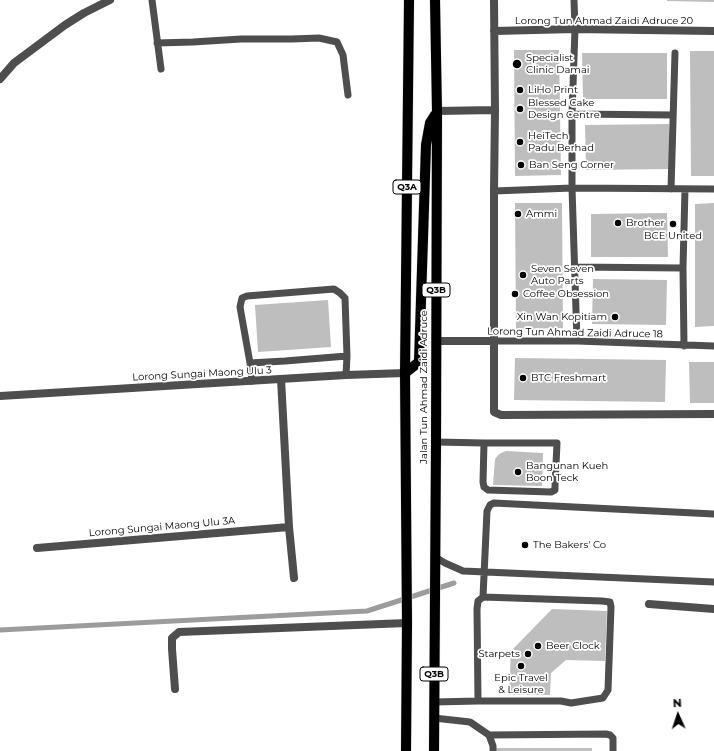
<!DOCTYPE html>
<style>
body{margin:0}
#map{position:relative;width:714px;height:751px;overflow:hidden;background:#fff;font-family:Montserrat,sans-serif}
canvas{display:block}
.north{position:absolute;left:658px;top:695px;width:40px;height:40px;-webkit-text-stroke:3px #fff;paint-order:stroke;rotate:357deg;font-size:11px;font-weight:700;line-height:16px;text-align:center;color:#000}
.north::after{content:'';display:block;margin:auto;width:14px;height:18px;background:#000;clip-path:polygon(50% 0,100% 100%,50% 72%,0 100%)}
</style>
<div id="map">
<canvas width="714" height="751"></canvas>
<div class="north">N</div>
</div>
<script>
const ctx = document.querySelector('canvas').getContext('2d');
ctx.lineJoin = 'round';
const poly = rows => new Path2D(rows.map(r => 'M' + r).join(''));
function trace(path, color, width, dash) { ctx.strokeStyle = color; ctx.lineWidth = width; ctx.lineCap = dash ? 'butt' : 'round'; ctx.setLineDash(dash || []); ctx.stroke(path); }
function paint(path, color) { ctx.fillStyle = color; ctx.fill(path, 'evenodd'); }
function drawText(font, color, halo, rows, align = 'center') {
  ctx.font = font + ' Montserrat,sans-serif'; ctx.lineWidth = 3.5; ctx.setLineDash([]); ctx.textBaseline = 'middle'; ctx.strokeStyle = halo; ctx.fillStyle = color; for (const [text, x, y, turn = 0] of rows) {
    ctx.save(); ctx.translate(x, y); ctx.rotate((+turn || 0) * Math.PI / 180); ctx.textAlign = isNaN(turn) ? turn : align; if (halo) ctx.strokeText(text, 0, 0); ctx.fillText(text, 0, 0); ctx.restore();
  }
}
const stream = poly([
 [0,630,367,611,454,583]
]);
const building = poly([
 [667,0,714,0,714,2,667,1],
 [514,50,559,50,561,175,515,176],
 [690,51,714,51,714,176,691,176],
 [582,53,667,53,667,99,583,99],
 [669,124,669,169,586,170,585,125],
 [515,203,562,203,563,328,516,329],
 [714,203,714,326,695,327,695,204],
 [667,213,668,257,591,257,591,214],
 [593,279,667,280,666,325,592,324],
 [328,300,331,347,258,352,255,305],
 [515,358,666,360,665,402,514,400],
 [689,362,714,362,714,403,690,403],
 [506,451,543,453,542,486,493,485,495,459,499,454],
 [552,609,607,611,605,661,566,660,551,673,550,695,509,695,511,651],
 [493,748,592,748,592,751,493,751]
]);
const lane = poly([
 [152,0,161,69],
 [574,0,575,29,572,114,572,188,577,341],
 [157,43,193,42,241,39,292,39,319,38,337,42,343,55,348,95],
 [572,114,673,115],
 [671,189,675,53],
 [494,191,572,188,714,189],
 [575,267,683,268],
 [494,341,577,341,714,346],
 [684,346,683,268,685,189],
 [250,363,252,381],
 [346,375,347,356,345,298,340,293,334,289,247,296,242,298,240,307,250,363,285,361,347,356],
 [436,442,484,443,557,443,555,486,555,490,551,492,488,490,484,487,483,482,484,443],
 [435,557,445,563,463,571,714,582],
 [483,597,602,601,610,602,611,607,608,690,603,698,571,703,561,701,478,701,477,609,478,601,483,597],
 [483,597,487,511,490,505,494,503,714,514],
 [434,702,478,701],
 [434,718,470,722,489,735,493,746,493,751],
 [489,735,606,734,610,735,613,738,613,751]
]);
const street = poly([
 [494,0,495,110,494,191,494,412,501,415,714,414],
 [494,31,575,29,714,31],
 [0,79,14,63,65,25,84,13,110,0],
 [437,111,495,110],
 [436,341,494,341],
 [281,379,289,527,294,578],
 [0,396,346,375,405,373],
 [37,548,289,527],
 [649,604,714,609],
 [175,689,172,649,172,638,179,632,407,623]
]);
const primary = poly([
 [405,373,419,362,426,145,430,123,435,115],
 [406,751,407,623,405,373,409,0],
 [434,751,436,442,437,111,435,0]
]);
const markers = [
 [517,64,5,"#000"],
 [520,90,4,"#000"],
 [520,109,4,"#000"],
 [520,142,4,"#000"],
 [521,165,4,"#000"],
 [518,214,4,"#000"],
 [618,223,4,"#000"],
 [673,224,4,"#000"],
 [523,275,4,"#000"],
 [515,294,4,"#000"],
 [615,317,4,"#000"],
 [523,378,4,"#000"],
 [518,472,4,"#000"],
 [525,545,4,"#000"],
 [538,646,4,"#000"],
 [528,654,4,"#000"],
 [521,666,4,"#000"]
];
const shields = [
 [407,187,28],
 [436,290,28],
 [434,674,28]
];
const shieldNames = [
 ["Q3A",407,187],
 ["Q3B",436,290],
 ["Q3B",434,674]
];
const streetNames = [
 ["Lorong Tun Ahmad Zaidi Adruce 20",604,21],
 ["Lorong Tun Ahmad Zaidi Adruce 18",575,333,1],
 ["Lorong Sungai Maong Ulu 3",202,374,-3],
 ["Jalan Tun Ahmad Zaidi Adruce",424,387,-90],
 ["Lorong Sungai Maong Ulu 3A",162,527,-5]
];
const poiNames = [
 ["Specialist",526,58],
 ["Clinic Damai",526,70],
 ["LiHo Print",528,90],
 ["Blessed Cake",528,103],
 ["Design Centre",528,115],
 ["HeiTech",528,136],
 ["Padu Berhad",528,148],
 ["Ban Seng Corner",529,165],
 ["Ammi",526,214],
 ["Brother",626,223],
 ["BCE United",673,236,"center"],
 ["Seven Seven",531,269],
 ["Auto Parts",531,281],
 ["Coffee Obsession",523,294],
 ["Xin Wan Kopitiam",607,317,"right"],
 ["BTC Freshmart",531,378],
 ["Bangunan Kueh",526,466],
 ["Boon Teck",526,478],
 ["The Bakers' Co",533,545],
 ["Beer Clock",546,646],
 ["Starpets",520,654,"right"],
 ["Epic Travel",521,678,"center"],
 ["& Leisure",521,690,"center"]
];
trace(stream, '#9c9c9c', 5);
paint(building, '#bebebe');
trace(primary, '#dbdbdb', 11);
trace(lane, '#4e4e4e', 7);
trace(street, '#4e4e4e', 8);
trace(primary, '#000', 10);
for (const [x, y, r, color] of markers) { const dot = new Path2D(); dot.arc(x, y, r, 0, 2 * Math.PI); ctx.fillStyle = color; ctx.fill(dot); trace(dot, '#fff', 1.5); }
for (const [x, y, w] of shields) { const box = new Path2D(); box.roundRect(x - w / 2, y - 7, w, 14, 3); ctx.fillStyle = '#fff'; ctx.fill(box); trace(box, '#000', 1); }
drawText('bold 9px', '#000', null, shieldNames);
drawText('10px', '#000', '#fff', streetNames);
drawText('10px', '#000', '#fff', poiNames, 'left');
</script>
